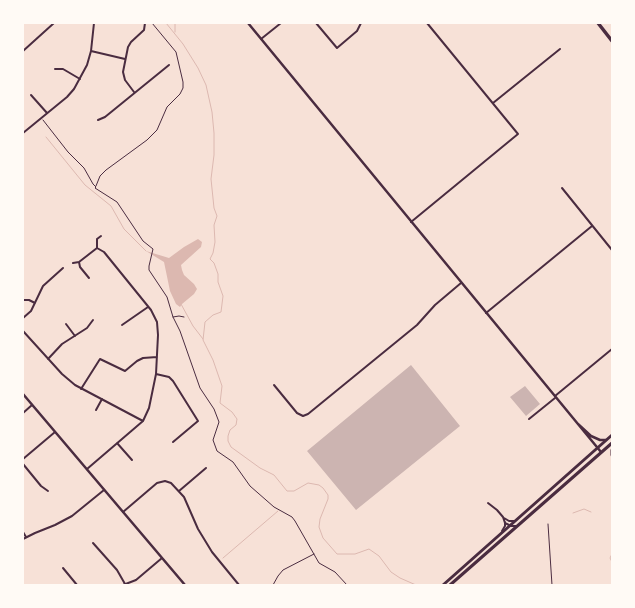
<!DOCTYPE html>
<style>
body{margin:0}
#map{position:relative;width:635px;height:608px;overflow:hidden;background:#f7e1d7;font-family:Arial,sans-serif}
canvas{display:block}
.frame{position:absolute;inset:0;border:24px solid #fffaf5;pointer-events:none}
</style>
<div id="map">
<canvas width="635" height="608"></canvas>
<div class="frame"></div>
</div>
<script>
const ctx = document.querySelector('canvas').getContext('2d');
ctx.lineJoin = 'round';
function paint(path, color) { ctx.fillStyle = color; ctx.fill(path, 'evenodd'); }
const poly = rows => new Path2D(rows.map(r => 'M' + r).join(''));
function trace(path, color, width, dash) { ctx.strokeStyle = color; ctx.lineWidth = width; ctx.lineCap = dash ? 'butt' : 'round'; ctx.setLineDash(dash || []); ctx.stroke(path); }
const water = poly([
 [198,239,202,242,201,247,181,265,182,270,184,275,194,284,197,289,194,294,182,304,180,307,176,304,170,291,164,262,146,251,169,258,184,247]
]);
const stream = poly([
 [166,23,183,44,198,68,206,85,212,112,214,133,214,155,211,179,214,208,217,216,214,225,215,242,213,253,210,259,214,263,218,274,218,282,223,296,221,312,213,315,205,322,203,340,213,360,222,386,220,403,232,412,237,419,236,425,230,430,228,436,228,441,231,447,260,468,274,475,287,491,294,491,308,483,319,485,323,488,328,495,328,499,320,519,319,527,323,538,337,554,355,554,369,549,379,556,391,572,400,578,416,585],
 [175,32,175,23],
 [46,137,85,185,111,206,124,229,146,251],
 [181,304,193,326,203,339],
 [573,513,584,509,591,512],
 [612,554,610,558,612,562],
 [223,558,278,511]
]);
const building = poly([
 [411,365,460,426,356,510,307,451],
 [525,386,540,404,526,416,510,397]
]);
const path = poly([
 [43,120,68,152,84,168,93,184,96,187,95,188,117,202,143,241,153,249,149,266,149,270,167,297,173,317,180,331,200,388,214,409,219,422,213,440,217,451,233,462,250,486,274,507,292,517,295,521,319,563,335,572,347,585],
 [96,186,100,176,106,170,147,140,157,130,167,107,180,94,183,88,183,82,176,52,152,23],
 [173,317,179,316,184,317],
 [548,524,552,585],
 [273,585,278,576,283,570,314,554]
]);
const minor = poly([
 [316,23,337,48,357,31,361,23],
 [261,39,281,23],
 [23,51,54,23],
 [91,51,125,59],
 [55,69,63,69,80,79],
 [134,92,125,80,123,72,128,47,131,42,144,30,145,23],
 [31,95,47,113],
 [493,103,560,49],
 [98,120,105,117,169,65],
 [23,133,67,97,74,89,87,65,91,51,94,23],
 [562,188,612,250],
 [411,222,518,134,427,23],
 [97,248,97,239,101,236],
 [79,262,80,267,89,278],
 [73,263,79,262,97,248],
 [23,300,29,300,35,303],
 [486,313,592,226],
 [23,318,31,311,43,286,63,268],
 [66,324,75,336],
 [122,325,148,307],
 [23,331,62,374,75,385,143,421],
 [48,359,62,344,87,328,93,320],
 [156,374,169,377,173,381,198,421,173,442],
 [274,385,297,413,303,416,308,414,417,325,435,305,461,283],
 [81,389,100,359,125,371,137,361,143,358,157,357],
 [555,396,612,349],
 [96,410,102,399],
 [23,413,32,405],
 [529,419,555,398],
 [117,443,132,460],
 [23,459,55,432],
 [23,464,41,486,48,491],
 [87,469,143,421,149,408,156,374,158,335,157,322,151,310,104,252,97,248],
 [179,491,206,468],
 [488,503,497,510,503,517,505,523,511,526,516,526],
 [123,512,157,483,165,481,171,483,184,497,198,529,212,552,239,585],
 [504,518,509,521,515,521],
 [502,531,505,526,505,522],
 [23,532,26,537],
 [23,539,35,533,55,525,72,516,104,490],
 [93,543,117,570,125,584],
 [63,568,77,585],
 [123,585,136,580,162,558]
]);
const tertiary = poly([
 [248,23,601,452],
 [23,394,185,585],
 [578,424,591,436,600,440,606,440]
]);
const primary = poly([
 [612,450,612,455],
 [443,585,612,435],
 [450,585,612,443]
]);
const trunk = poly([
 [598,23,612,41]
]);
paint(water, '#dcb8b0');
trace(stream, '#dcb8b0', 1);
paint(building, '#ccb4b1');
trace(path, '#4a2c40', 1);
trace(minor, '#4a2c40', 2);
trace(tertiary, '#4a2c40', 2.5);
trace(primary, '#4a2c40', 3);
trace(trunk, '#4a2c40', 3.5);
</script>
